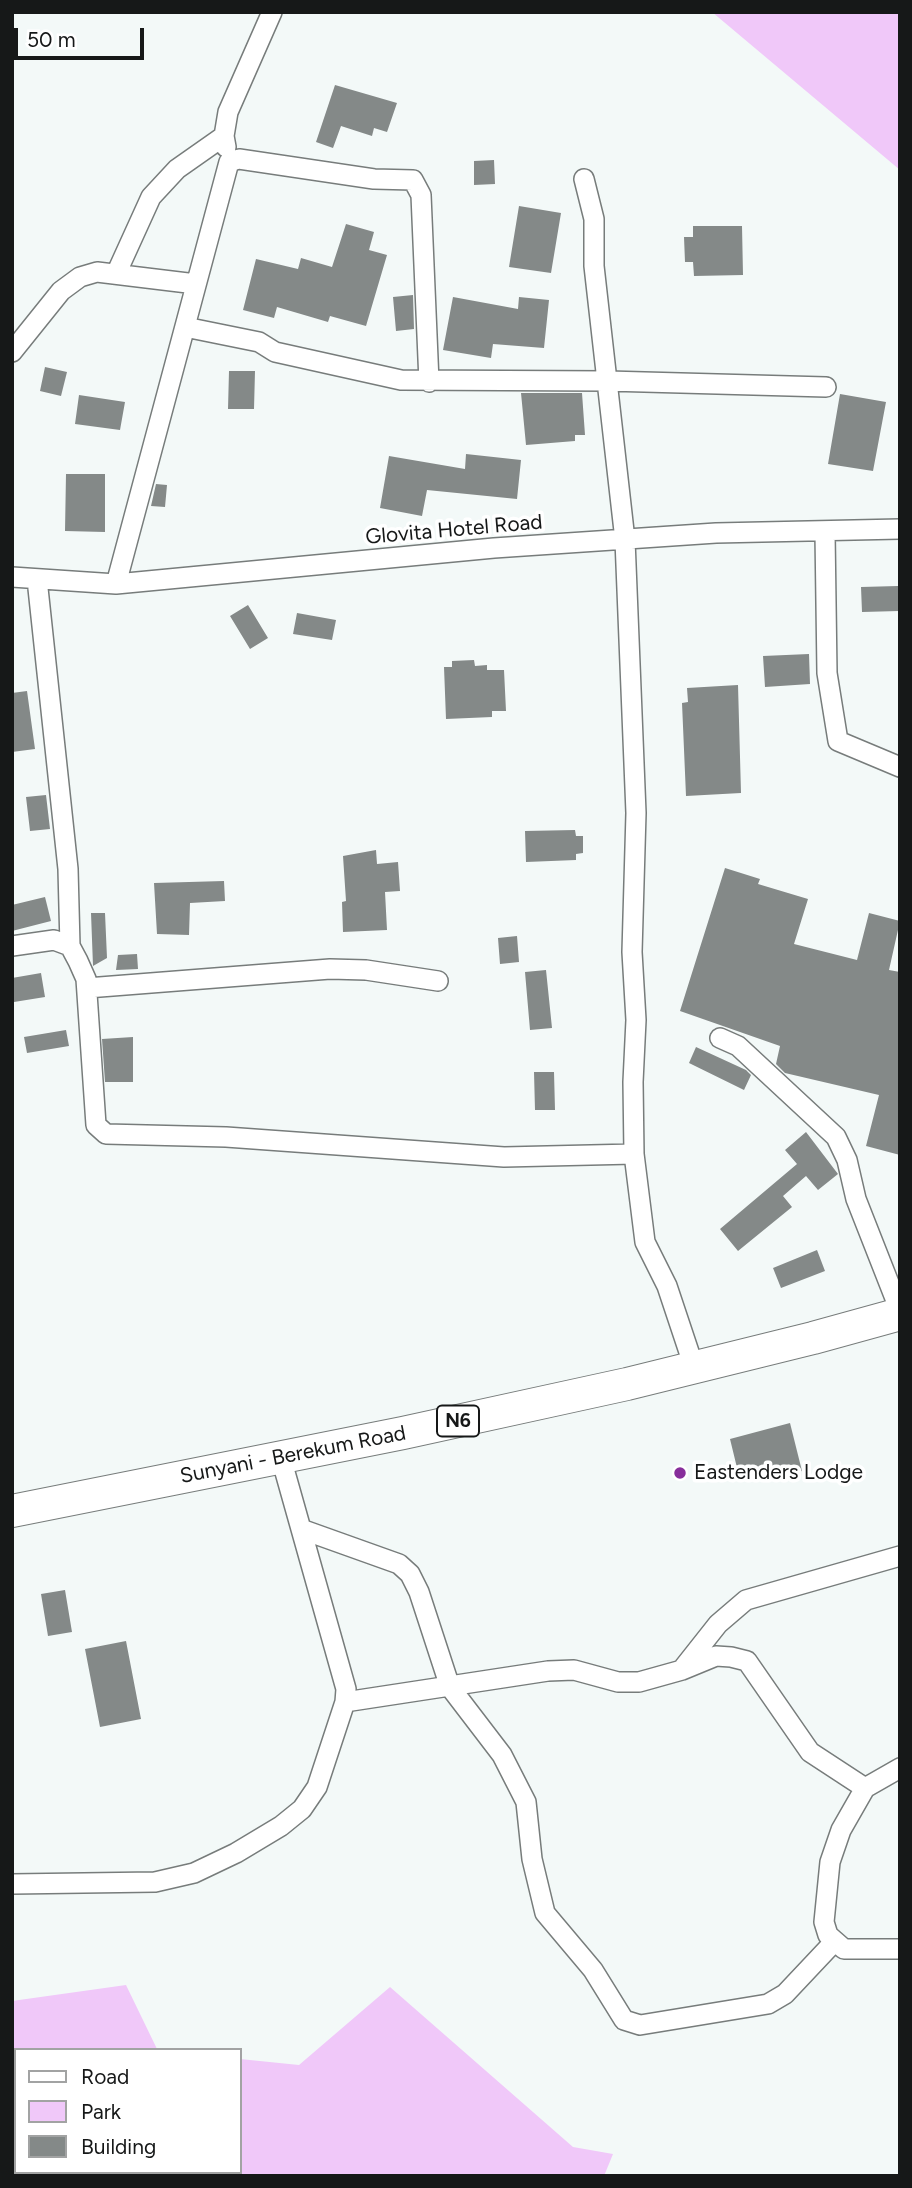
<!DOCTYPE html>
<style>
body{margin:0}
#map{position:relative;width:912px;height:2188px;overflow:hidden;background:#f3f9f8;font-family:Figtree,sans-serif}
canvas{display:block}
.frame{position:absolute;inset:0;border:14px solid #161818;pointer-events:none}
.legend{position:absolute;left:14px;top:2048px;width:228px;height:126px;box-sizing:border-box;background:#fff;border:2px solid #a2a3a3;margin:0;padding:9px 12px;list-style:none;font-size:21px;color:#161818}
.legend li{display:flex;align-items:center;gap:14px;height:35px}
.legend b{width:35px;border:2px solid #a2a3a3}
.scale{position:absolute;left:14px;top:28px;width:130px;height:32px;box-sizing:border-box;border:4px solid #161818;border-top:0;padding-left:9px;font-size:21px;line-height:24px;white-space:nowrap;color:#161818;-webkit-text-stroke:5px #fff;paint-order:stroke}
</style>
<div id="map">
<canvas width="912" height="2188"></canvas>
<div class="frame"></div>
<ul class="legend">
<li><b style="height:9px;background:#fff"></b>Road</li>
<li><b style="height:19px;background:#f0c8f9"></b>Park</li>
<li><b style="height:19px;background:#848988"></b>Building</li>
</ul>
<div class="scale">50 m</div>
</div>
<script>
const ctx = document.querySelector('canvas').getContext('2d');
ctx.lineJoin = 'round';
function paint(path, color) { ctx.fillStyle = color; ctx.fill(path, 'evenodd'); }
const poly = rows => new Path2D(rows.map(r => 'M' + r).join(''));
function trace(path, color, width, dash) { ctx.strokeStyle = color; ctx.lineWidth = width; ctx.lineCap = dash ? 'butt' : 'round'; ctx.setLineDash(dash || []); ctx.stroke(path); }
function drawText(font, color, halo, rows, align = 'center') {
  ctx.font = font + ' Figtree,sans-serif'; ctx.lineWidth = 7; ctx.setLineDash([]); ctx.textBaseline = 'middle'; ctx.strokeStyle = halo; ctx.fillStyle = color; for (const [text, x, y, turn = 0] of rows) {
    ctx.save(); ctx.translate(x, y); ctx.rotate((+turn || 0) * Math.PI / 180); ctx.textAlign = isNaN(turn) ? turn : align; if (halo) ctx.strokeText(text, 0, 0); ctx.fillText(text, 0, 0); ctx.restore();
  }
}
const green = poly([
 [712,12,900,12,900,170],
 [126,1985,157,2049,161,2050,16,2050,16,2172,240,2172,240,2059,299,2065,390,1987,573,2147,613,2154,604,2176,12,2176,12,2001]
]);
const building = poly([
 [335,85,397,103,387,132,374,128,372,136,341,126,333,148,316,142],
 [494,160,495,184,474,185,474,161],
 [519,206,561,213,551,273,509,267],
 [346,224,374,232,369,250,387,255,366,326,330,316,328,322,277,307,274,318,243,310,256,259,298,269,301,258,332,267],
 [693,226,742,226,743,275,694,276,693,262,685,262,684,237,693,237],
 [413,295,414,329,396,331,393,297],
 [453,297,518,309,519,297,549,300,544,348,493,344,491,358,443,350],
 [45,367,67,372,61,396,40,391],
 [229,371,255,371,254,409,228,409],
 [521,393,582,393,585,435,575,435,575,441,526,445],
 [840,394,886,402,873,471,828,464],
 [79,395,125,402,120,430,75,424],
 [466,454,521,460,517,499,427,490,422,516,380,508,389,456,465,469],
 [66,474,105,474,105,532,65,531],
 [156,484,167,485,165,507,151,506],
 [898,586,899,611,862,612,861,587],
 [248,605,268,638,250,649,230,616],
 [297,613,336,620,332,640,293,634],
 [809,654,810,684,765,687,763,656],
 [474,660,475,666,487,665,487,670,504,670,506,711,492,711,492,717,446,719,444,667,452,667,452,661],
 [738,685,741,793,686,796,682,703,688,702,687,688],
 [27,691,35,749,12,752,12,693],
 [46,795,50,829,30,831,26,797],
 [575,830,576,836,583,836,583,853,576,854,576,860,526,862,525,831],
 [376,850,377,864,398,862,400,891,385,892,387,930,343,932,342,902,346,901,343,856],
 [725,868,760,879,758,884,808,899,794,944,857,960,869,913,900,921,889,970,900,972,900,1155,866,1146,879,1095,785,1073,776,1064,780,1046,680,1011],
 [224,881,225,901,190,903,189,935,157,934,154,883],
 [45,897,51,921,12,931,12,905],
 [91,913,105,913,107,958,93,966],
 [517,936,519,962,500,964,498,938],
 [137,954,138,969,116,970,118,955],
 [546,970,552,1028,530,1030,525,972],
 [41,973,45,997,14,1002,12,978],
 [66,1030,69,1046,27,1053,24,1037],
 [133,1037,133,1082,105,1082,102,1039],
 [696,1047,746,1070,751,1075,744,1090,689,1063],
 [534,1072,554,1072,555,1110,535,1110],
 [806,1132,838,1174,818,1190,806,1176,783,1196,792,1207,738,1251,720,1229,797,1164,785,1150],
 [817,1250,825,1271,781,1288,773,1268],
 [790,1423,802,1471,782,1476,780,1470,740,1480,730,1439],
 [65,1590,72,1632,48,1636,41,1594],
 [126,1641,141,1719,100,1727,85,1649]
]);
const street = poly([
 [226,147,224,136,228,112,272,12],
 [584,179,594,219,594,266,625,540,636,813,632,952,636,1020,633,1082,634,1154],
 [116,274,151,197,177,169,224,136],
 [185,327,259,342,275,352,401,380,608,381,826,387],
 [12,352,61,291,80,277,97,272,196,284],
 [825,533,827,673,838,741,900,767],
 [12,577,116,584,494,548,716,533,900,529],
 [37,579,68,869,70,946],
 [116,584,229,162,239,159,374,179,413,180,421,195,429,382],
 [12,946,54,940,70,946,78,961,86,979,96,1125,106,1134,226,1137,504,1157,634,1154,645,1242,667,1286,694,1367],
 [87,988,330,969,366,970,438,981],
 [720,1038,738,1046,836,1137,847,1160,856,1199,900,1311],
 [281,1458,346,1689,345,1702,548,1671,574,1670,618,1682,639,1682,682,1670,716,1656,731,1657,747,1661,810,1752,865,1788],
 [301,1529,399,1564,410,1574,419,1592,450,1687,502,1755,526,1802,532,1859,545,1913,593,1970,624,2020,640,2025,768,2004,785,1994,834,1942],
 [684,1667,718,1624,746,1600,900,1556],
 [900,1768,865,1788,841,1830,830,1862,824,1922,828,1935,844,1949,900,1949],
 [12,1884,155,1882,194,1873,236,1853,281,1826,302,1809,317,1787,345,1702]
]);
const primary = poly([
 [12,1511,403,1433,627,1384,813,1338,900,1314]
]);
const markers = [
 [680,1473,7,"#872e9b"]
];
const shields = [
 [458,1421,42]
];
const shieldNames = [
 ["N6",458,1421]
];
const streetNames = [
 ["Glovita Hotel Road",454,530,-5],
 ["Sunyani - Berekum Road",293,1455,-11]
];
const poiNames = [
 ["Eastenders Lodge",694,1473]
];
paint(green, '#f0c8f9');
paint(building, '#848988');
trace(street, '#777c7b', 22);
trace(primary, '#777c7b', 34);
trace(street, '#fff', 19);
trace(primary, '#fff', 32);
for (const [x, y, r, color] of markers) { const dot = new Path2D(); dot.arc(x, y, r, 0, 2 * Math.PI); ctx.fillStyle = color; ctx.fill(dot); trace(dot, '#fff', 2.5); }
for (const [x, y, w] of shields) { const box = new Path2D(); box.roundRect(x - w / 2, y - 15.5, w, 31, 5); ctx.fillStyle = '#fff'; ctx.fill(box); trace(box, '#161818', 2); }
drawText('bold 19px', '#161818', null, shieldNames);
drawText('21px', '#161818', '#fff', streetNames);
drawText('21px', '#161818', '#fff', poiNames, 'left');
</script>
